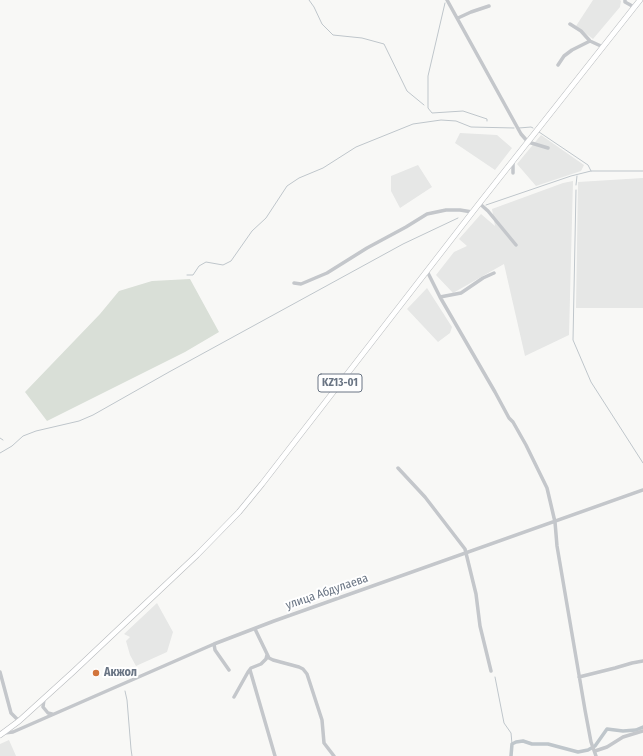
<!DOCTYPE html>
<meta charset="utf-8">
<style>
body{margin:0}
canvas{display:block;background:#f8f8f6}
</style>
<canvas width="643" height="756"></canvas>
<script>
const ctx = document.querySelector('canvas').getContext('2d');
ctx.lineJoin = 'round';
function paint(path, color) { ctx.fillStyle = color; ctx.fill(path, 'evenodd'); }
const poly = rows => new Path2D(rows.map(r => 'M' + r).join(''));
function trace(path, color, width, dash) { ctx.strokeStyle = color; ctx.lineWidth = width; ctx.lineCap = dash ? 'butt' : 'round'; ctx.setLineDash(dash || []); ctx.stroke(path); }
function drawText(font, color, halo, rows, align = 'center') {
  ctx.font = font + ' "Fira Sans Condensed",sans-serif'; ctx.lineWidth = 4; ctx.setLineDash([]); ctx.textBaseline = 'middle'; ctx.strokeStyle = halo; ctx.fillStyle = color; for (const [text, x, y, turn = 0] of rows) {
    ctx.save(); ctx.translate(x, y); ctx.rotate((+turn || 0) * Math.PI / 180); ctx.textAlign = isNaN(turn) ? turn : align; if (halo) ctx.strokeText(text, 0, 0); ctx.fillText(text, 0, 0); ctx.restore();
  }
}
const built = poly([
 [593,0,620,0,621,1,620,7,593,39,576,26],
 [460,133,497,135,512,148,495,170,455,143],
 [541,135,584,165,581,171,536,186,517,164],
 [418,165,432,187,400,208,391,191,391,176],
 [643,178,643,308,576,308,578,182],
 [573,181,569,335,525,356,504,264,453,293,436,275,454,252,467,246,459,239,481,214,495,226,492,209,563,183],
 [427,288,452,327,450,333,438,342,407,309],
 [157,603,173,632,167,652,136,666,130,655,126,641,130,637,124,634],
 [9,740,16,756,0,756,0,744]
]);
const green = poly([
 [190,279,219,332,185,352,47,421,25,392,100,314,119,291,152,281]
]);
const stream = poly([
 [309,0,314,7,322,24,333,35,362,38,384,44,407,91,424,105],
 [445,3,428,76,428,108,432,113,463,111,487,119,487,121],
 [519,128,531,127,533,128],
 [539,132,588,165,591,171],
 [576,185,577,176],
 [576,190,573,340,591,382,643,463],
 [486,205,571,176,591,171,643,171],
 [187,275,193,275,199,266,206,262,223,265,231,261,252,231,266,218,287,186,299,178,323,168,356,147,413,124,441,120,456,121,471,127,514,128],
 [0,438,3,440],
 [0,453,12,446,23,436,36,431,79,421,93,415,169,372,403,244,458,218],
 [495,677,504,723,511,733,512,744],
 [125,691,127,700,131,749,132,756]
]);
const canal = poly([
 [511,756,512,744,516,742,523,741,532,744,548,744,578,752,588,750,595,746,607,729,623,731,636,730,643,727]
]);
const minor = poly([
 [447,0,521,134,528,142,548,148],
 [625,0,625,2,634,7],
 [458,18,471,12,489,6],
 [570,24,581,31,590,41,603,47],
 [558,65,564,56,572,50,590,41],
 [513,161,513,173],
 [479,203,488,211,516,245],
 [427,271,440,297,495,392,509,418,513,422,526,445,547,488,555,522,557,546,585,710,591,742,596,756],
 [294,283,301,284,327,273,367,248,406,227,427,214,446,210,460,210,472,212],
 [440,297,461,293,483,278,494,273],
 [398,468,425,497,465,549,476,594,480,626,491,671],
 [255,629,269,658,273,660,299,667,303,669,307,674,322,720,324,743,334,756],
 [214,644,215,650,229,670],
 [250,670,275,756],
 [0,672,11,713,19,721],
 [579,677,615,668,632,663,643,661],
 [234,697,248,672,251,668,261,664,266,659,267,655],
 [44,699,43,707,48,713,52,714],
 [4,733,13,732,214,644,274,621,643,490],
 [595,751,607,747,623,737,643,731]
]);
const highway = poly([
 [0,735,19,721,73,672,197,555,239,512,262,484,478,205,640,0]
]);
const markers = [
 [96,673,4,"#d2753c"]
];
const shields = [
 [340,383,44]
];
const shieldNames = [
 ["KZ13-01",340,383]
];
const streetNames = [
 ["улица Абдулаева",327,592,-19]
];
const poiNames = [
 ["Акжол",104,673]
];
paint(built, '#e6e7e6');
paint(green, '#d9dfd7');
trace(stream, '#bfc6cb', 1);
trace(canal, '#bfc6cb', 3.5);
trace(highway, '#b7babd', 6);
trace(minor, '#c4c7cb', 3.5);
trace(highway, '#fff', 5);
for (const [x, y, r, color] of markers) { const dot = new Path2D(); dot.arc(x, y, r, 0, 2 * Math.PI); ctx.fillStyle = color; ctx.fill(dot); trace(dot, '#fff', 1.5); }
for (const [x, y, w] of shields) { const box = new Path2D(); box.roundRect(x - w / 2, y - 9, w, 18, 3); ctx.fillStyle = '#fff'; ctx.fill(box); trace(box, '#6a7584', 1); }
drawText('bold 11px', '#6a7584', null, shieldNames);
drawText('12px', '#6a7584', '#fff', streetNames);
drawText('bold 12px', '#6a7584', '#fff', poiNames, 'left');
</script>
